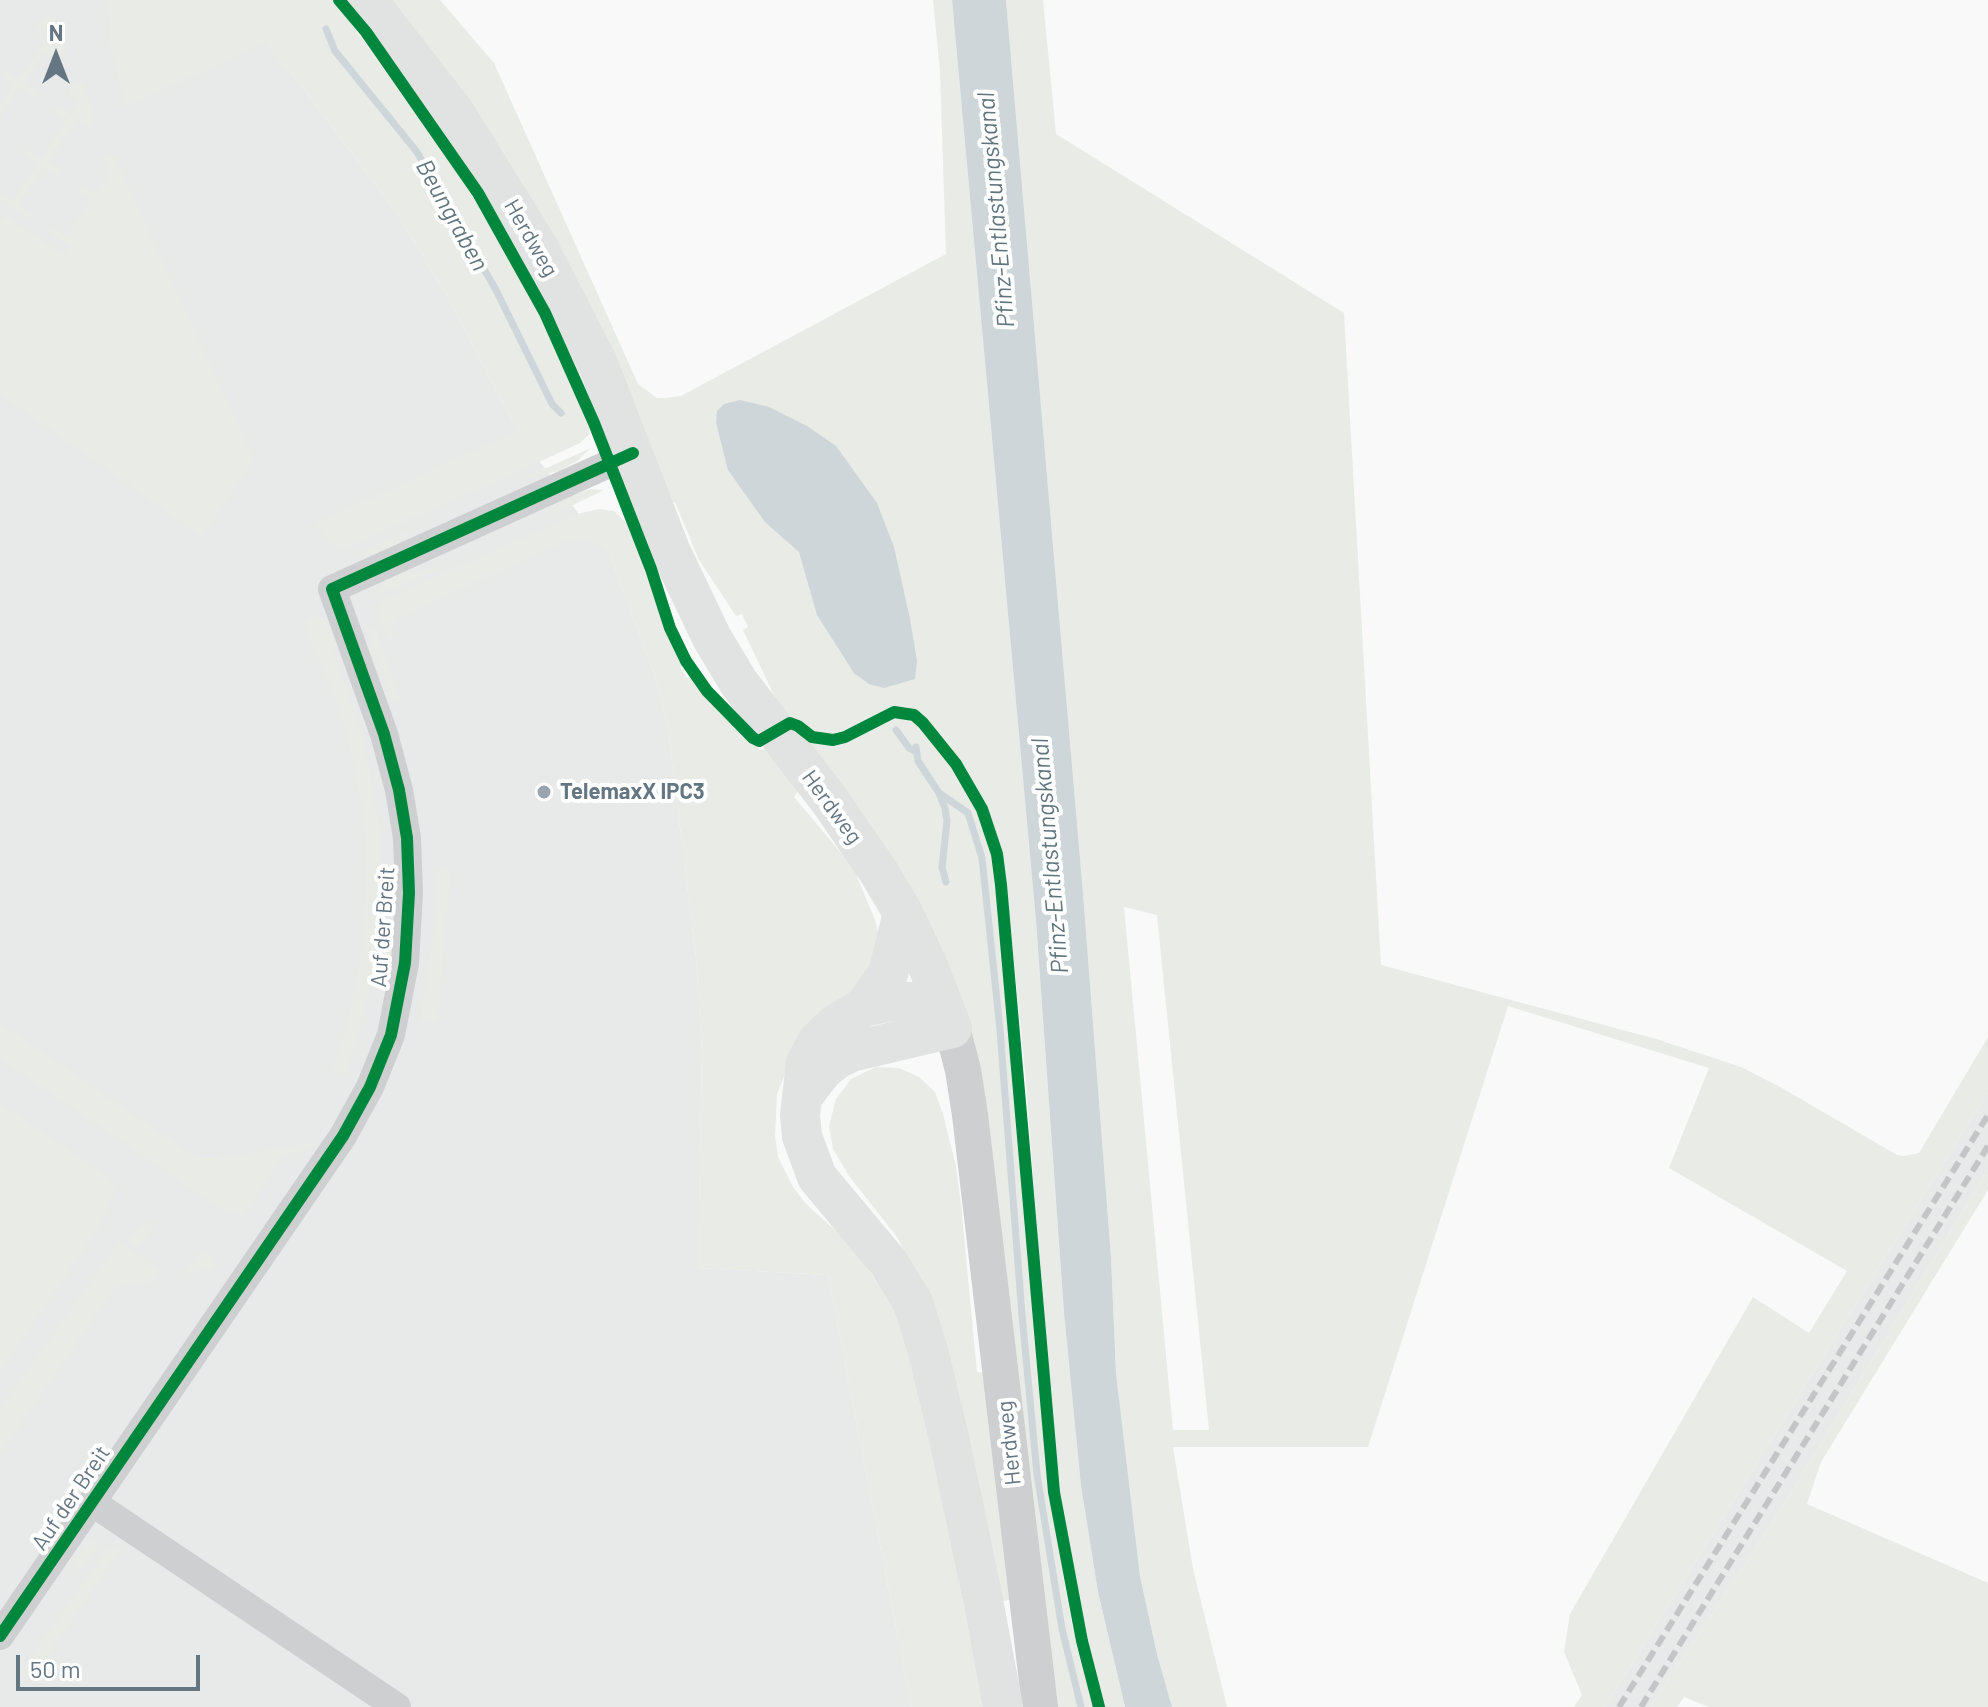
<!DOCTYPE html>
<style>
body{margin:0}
#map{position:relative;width:1988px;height:1707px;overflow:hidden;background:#f9f9f9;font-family:Barlow,sans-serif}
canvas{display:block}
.north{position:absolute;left:16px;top:16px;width:80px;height:80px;-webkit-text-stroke:6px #fff;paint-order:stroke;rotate:0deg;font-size:22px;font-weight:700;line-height:32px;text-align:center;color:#657683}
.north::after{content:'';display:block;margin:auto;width:28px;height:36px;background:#657683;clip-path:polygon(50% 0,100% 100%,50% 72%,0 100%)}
.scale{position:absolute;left:16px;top:1655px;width:184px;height:36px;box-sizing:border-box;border:4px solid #657683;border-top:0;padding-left:10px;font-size:24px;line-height:28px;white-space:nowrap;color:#657683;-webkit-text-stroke:6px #fff;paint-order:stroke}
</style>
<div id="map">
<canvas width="1988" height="1707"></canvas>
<div class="north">N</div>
<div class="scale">50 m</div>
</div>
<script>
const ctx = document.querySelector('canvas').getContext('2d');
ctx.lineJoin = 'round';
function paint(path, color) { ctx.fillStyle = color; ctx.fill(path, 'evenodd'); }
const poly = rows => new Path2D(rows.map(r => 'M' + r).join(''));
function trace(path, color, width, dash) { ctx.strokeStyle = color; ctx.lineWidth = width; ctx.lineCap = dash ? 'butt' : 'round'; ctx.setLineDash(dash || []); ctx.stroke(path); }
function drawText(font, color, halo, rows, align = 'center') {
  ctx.font = font + ' Barlow,sans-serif'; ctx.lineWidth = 8; ctx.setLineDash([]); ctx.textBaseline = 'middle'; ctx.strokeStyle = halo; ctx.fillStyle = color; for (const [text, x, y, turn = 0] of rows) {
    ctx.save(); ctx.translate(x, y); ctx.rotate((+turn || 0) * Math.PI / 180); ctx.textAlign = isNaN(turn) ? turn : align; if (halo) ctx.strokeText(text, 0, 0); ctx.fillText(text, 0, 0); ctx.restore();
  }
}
const built = poly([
 [0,0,205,0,265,43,297,80,398,215,452,305,517,431,610,556,654,674,668,730,696,958,702,1052,698,1268,828,1275,911,1707,0,1707],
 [1988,1092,1988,1170,1773,1522,1650,1707,1605,1707]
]);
const green = poly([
 [108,0,334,0,447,156,517,268,569,374,589,427,589,435,580,443,539,462,345,549,329,543,314,524,517,431,452,305,398,215,297,80,265,44,125,107,111,51],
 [344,0,349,0,441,120,563,330,598,418,599,429,566,347,524,266,473,178,386,53],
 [379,0,440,0,494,63,638,384,657,398,667,398,681,396,946,254,940,71,933,0,952,0,1036,921,1064,1313,1081,1486,1098,1592,1125,1707,1102,1707,1067,1539,1052,1433,1026,1082,1005,869,995,832,984,807,972,785,941,739,919,713,909,708,892,706,853,728,828,735,817,734,784,716,743,630,748,627,742,614,736,616,699,560,675,502,670,503],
 [1006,0,1043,0,1056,134,1344,313,1381,965,1656,1039,1741,1067,1780,1087,1897,1155,1904,1156,1919,1153,1988,1037,1988,1092,1605,1707,1574,1707,1582,1695,1564,1652,1570,1614,1753,1297,1809,1333,1847,1271,1669,1168,1709,1068,1508,1006,1368,1447,1173,1447,1193,1569,1227,1707,1172,1707,1157,1654,1140,1576,1116,1373,1111,1257,1083,893],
 [1124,907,1157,915,1209,1430,1173,1430],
 [47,15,56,22,66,51,59,62,44,53,24,83,38,93,34,98,20,88,0,117,0,106,14,84,1,75,4,70,18,79,48,36,34,26],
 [76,82,84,84,96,120,91,129,77,120,48,162,62,172,58,177,44,168,24,198,19,206,32,215,30,219,0,199,0,193,12,201,18,194,38,163,24,154,28,149,42,158,67,120,54,111,57,106,71,115,80,101,67,91],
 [108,153,115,157,254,459,202,537,0,394,0,220,5,215,64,255,69,246,49,232,52,228,66,236,91,199,77,190,81,184,95,193,110,172,101,154],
 [591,448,577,461,559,471,515,482],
 [591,489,604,490,538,522,570,496],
 [599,509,614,511,629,525,648,569,663,617,685,663,680,667,687,678,692,676,760,750,769,749,800,788,794,797,853,867,875,920,884,957,785,1074,777,1094,775,1136,778,1157,793,1187,806,1204,844,1238,861,1258,897,1314,918,1369,983,1707,911,1707,828,1275,698,1268,702,1052,696,958,668,730,654,674,610,556,599,546,584,541,567,541,406,614,396,621,392,629,391,646,378,619,379,606,385,599,511,543,581,513],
 [426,522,388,550,367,556,355,555],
 [451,563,376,596,387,581,394,577],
 [317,615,327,619,340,645,334,653,365,743,381,838,381,910,374,973,347,1076,332,1071,348,1017,359,967,365,909,366,839,361,801,346,734,333,692,305,629,307,621],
 [369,629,376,629,402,704,396,703,390,698,371,644],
 [898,716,917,723,953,766,979,810,993,853,1020,1121,1043,1433,1065,1587,1077,1648,1093,1707,1052,1707,987,1121,807,741,836,744,852,740],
 [436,869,451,869,438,1021,420,1020,432,941],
 [0,1023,193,1155,202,1158,216,1158,316,1142,312,1150,283,1155,244,1216,226,1212,0,1059],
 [876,1067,899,1068,919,1077,935,1092,943,1114,956,1167,961,1205,977,1372,987,1373,1010,1600,994,1602,922,1285,897,1237,849,1176,833,1149,829,1126,836,1099,851,1079],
 [0,1103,111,1179,114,1188,113,1198,96,1232,0,1372],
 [1988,1170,1988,1190,1821,1462,1807,1504,1988,1583,1988,1707,1709,1707,1684,1697,1677,1707,1650,1707,1773,1522],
 [159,1219,138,1248,128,1241,142,1225],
 [119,1242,161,1271,154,1281,116,1287,0,1454,0,1409],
 [202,1249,213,1258,215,1263,212,1269,183,1275],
 [90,1540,96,1540,96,1548,78,1571,71,1566],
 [107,1549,121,1549,33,1677,15,1679]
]);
const water = poly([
 [952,0,1006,0,1083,893,1111,1257,1116,1373,1140,1576,1157,1654,1172,1707,1125,1707,1098,1592,1081,1486,1064,1313,1036,921],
 [740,400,769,407,807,426,836,446,877,503,894,547,910,619,917,661,915,679,884,688,869,684,854,673,817,615,799,552,765,522,728,470,716,423,717,411,724,404]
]);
const stream = poly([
 [326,29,335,51,417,152,496,290,552,404,561,413],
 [896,730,909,748,916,752],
 [916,747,918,761,939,793,945,808,947,821,942,867,946,882],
 [939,793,968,813,982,858,1000,1030,1022,1315,1037,1474,1062,1629,1081,1707]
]);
const minor = poly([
 [93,1503,397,1707],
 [0,1636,343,1136,370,1087,391,1035,405,963,409,893,407,838,399,790,384,734,332,589,633,453]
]);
const tertiary = poly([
 [952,1028,963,1070,970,1115,1040,1707]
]);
const secondary = poly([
 [367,0,455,113,538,247,598,364,670,550,712,638,739,683,830,801,878,871,903,913,927,964,952,1028,851,1052,837,1059,823,1070,803,1096],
 [943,1004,892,1001,864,1007,835,1025,818,1041,806,1063,800,1115,802,1136,817,1177,888,1262,913,1303,928,1351,949,1438,983,1600,1003,1707],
 [864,1007,888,974,903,913]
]);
const rail = poly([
 [1619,1707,1988,1115],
 [1641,1707,1988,1146]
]);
const cycleway = poly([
 [339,0,366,32,478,193,545,313,594,423,651,569,670,628,686,661,707,691,753,738,759,741,790,723,798,726,812,737,833,740,845,737,894,712,914,715,923,723,956,764,982,809,997,854,1001,885,1054,1492,1082,1641,1099,1707],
 [0,1636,343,1136,370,1087,391,1035,405,963,409,893,407,838,399,790,384,734,332,589,633,453]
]);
const markers = [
 [544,792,8,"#99a4ac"]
];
const streetNames = [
 ["Herdweg",531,238,60],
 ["Herdweg",832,807,54],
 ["Auf der Breit",383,927,-86],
 ["Herdweg",1009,1443,-96],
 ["Auf der Breit",71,1498,-56]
];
const poiNames = [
 ["TelemaxX IPC3",560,792]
];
const waterNames = [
 ["Pfinz-Entlastungskanal",996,210,-95],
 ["Beungraben",452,215,61],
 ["Pfinz-Entlastungskanal",1050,856,-95]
];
paint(built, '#e8e9e9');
paint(green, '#e8ebe6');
paint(water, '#ced6d9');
trace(stream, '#ced6d9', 7);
trace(minor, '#cecfd0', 28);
trace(tertiary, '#cecfd0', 36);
trace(secondary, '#e1e2e2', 40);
trace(rail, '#c3c5c6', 6, [12, 6]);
trace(cycleway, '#00873e', 12);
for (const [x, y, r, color] of markers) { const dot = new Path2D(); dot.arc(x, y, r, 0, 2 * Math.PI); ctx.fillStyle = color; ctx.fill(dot); trace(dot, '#fff', 3); }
drawText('22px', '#657683', '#fff', streetNames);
drawText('bold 22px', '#657683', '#fff', poiNames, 'left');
drawText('italic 24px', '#60757c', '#fff', waterNames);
</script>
